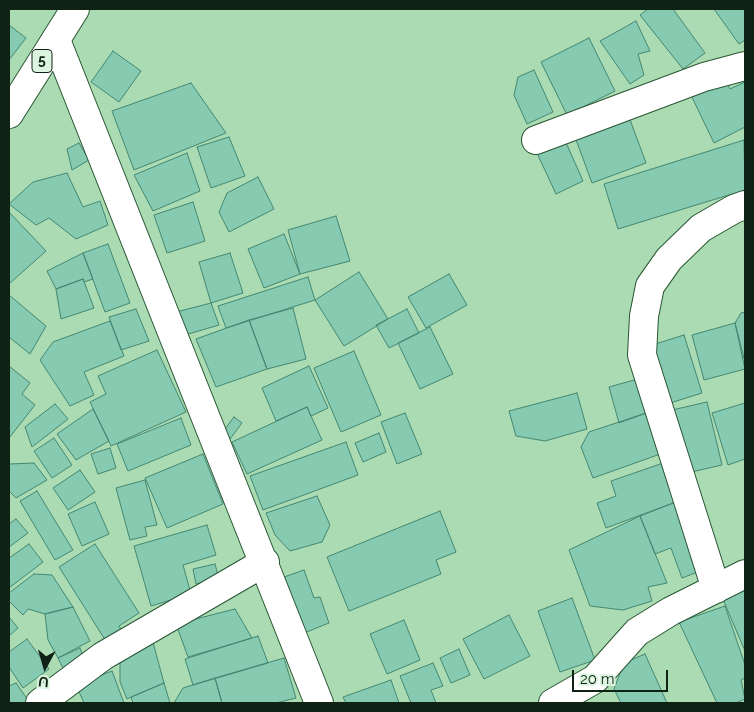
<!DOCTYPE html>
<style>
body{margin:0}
#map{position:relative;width:754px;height:712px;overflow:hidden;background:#aadbb2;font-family:Raleway,sans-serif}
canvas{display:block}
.frame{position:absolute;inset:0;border:10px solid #0f2213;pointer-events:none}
.north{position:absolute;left:20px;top:642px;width:50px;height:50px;-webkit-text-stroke:4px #dcf5e0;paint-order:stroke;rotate:186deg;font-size:14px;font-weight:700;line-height:20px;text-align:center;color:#0f2213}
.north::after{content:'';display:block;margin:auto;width:18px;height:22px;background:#0f2213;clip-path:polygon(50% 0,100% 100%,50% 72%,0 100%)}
.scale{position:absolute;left:572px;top:670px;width:96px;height:22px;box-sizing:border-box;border:2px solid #0f2213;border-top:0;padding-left:6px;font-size:15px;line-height:18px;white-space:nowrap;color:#0f2213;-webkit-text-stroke:4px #dcf5e0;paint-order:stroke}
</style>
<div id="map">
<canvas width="754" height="712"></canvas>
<div class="frame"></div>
<div class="north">U</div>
<div class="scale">20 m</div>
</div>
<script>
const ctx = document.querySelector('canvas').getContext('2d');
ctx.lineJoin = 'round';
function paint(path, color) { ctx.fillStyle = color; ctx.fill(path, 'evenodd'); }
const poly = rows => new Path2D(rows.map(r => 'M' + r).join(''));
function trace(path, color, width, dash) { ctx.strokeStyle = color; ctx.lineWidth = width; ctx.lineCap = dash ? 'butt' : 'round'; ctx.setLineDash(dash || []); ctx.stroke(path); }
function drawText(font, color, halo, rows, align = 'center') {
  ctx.font = font + ' Raleway,sans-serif'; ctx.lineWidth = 4; ctx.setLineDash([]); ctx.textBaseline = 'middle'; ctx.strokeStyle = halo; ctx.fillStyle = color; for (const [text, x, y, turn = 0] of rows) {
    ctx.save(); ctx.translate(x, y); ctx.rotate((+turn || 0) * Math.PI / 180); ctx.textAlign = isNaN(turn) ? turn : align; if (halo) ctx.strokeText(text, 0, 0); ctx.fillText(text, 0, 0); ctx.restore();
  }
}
const building = poly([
 [648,9,673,9,705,53,683,69,640,15,648,9],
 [714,9,745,9,745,40,739,44,714,9],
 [636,21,650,51,638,54,644,75,630,84,600,41,636,21],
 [9,25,26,38,9,60,9,25],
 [589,38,615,91,567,115,541,62,589,38],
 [113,51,141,71,119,102,91,82,113,51],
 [534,70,553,112,527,124,514,95,518,77,534,70],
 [723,75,730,89,745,82,745,127,714,143,689,91,723,75],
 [191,83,226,133,134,170,112,111,191,83],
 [629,117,646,163,592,183,575,137,629,117],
 [229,137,245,176,211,188,197,147,229,137],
 [564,138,583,181,556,194,536,151,564,138],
 [744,140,745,190,618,229,604,184,744,140],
 [79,143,89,160,72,170,67,149,79,143],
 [187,153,200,191,153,211,134,175,187,153],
 [67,173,83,207,100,201,108,225,76,239,49,218,36,225,9,204,33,182,67,173],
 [258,177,274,209,229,232,219,212,227,193,258,177],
 [193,202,205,241,167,253,154,215,193,202],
 [9,212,46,251,9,284,9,212],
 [336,216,350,261,300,274,288,230,336,216],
 [284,234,300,274,264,288,248,249,284,234],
 [108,244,130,303,105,312,83,253,108,244],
 [83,253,93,279,84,282,83,279,56,289,47,271,83,253],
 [230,253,243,293,211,303,199,262,230,253],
 [359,272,388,319,344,346,315,300,359,272],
 [449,274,467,305,426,328,408,297,449,274],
 [308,277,315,300,226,328,218,306,308,277],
 [83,279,94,308,61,319,56,289,83,279],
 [9,295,46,326,30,354,9,337,9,295],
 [211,303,219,325,185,335,176,312,211,303],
 [293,308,306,359,267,369,249,320,293,308],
 [136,309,149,341,121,350,109,317,136,309],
 [407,309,419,333,389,348,376,325,407,309],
 [745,312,745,362,735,323,741,313,745,312],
 [249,320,267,369,216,387,196,339,249,320],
 [110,321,124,356,84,372,94,395,70,406,40,360,53,342,110,321],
 [735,323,745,369,704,380,692,335,735,323],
 [430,327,453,374,420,389,398,343,430,327],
 [684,335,702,393,667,404,649,346,684,335],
 [157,350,186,412,111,446,90,402,106,394,98,376,157,350],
 [354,351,381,415,341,432,314,368,354,351],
 [9,366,30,383,22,394,35,405,9,438,9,366],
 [309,366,328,408,311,416,307,407,276,421,262,388,309,366],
 [645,377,652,411,619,423,609,387,645,377],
 [577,393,587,429,545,441,516,436,509,411,577,393],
 [707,402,722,465,687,473,672,410,707,402],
 [745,403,745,459,728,465,712,413,745,403],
 [55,404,68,419,32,447,25,427,55,404],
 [307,407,322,440,247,474,232,442,307,407],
 [93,409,109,441,76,460,57,434,93,409],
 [652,411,666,452,593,478,581,447,589,432,652,411],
 [405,413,422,454,397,464,381,422,405,413],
 [234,417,242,423,230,439,222,433,234,417],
 [181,418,191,445,128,471,117,444,181,418],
 [379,433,386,452,363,462,355,443,379,433],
 [54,438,72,465,52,478,34,451,54,438],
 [346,442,358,475,263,510,250,476,346,442],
 [110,448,116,468,98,474,91,454,110,448],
 [203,454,223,504,167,528,145,478,203,454],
 [669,461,676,502,606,528,597,503,616,496,611,481,669,461],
 [34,463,47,480,16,498,9,491,9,464,34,463],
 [80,470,95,492,68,510,53,488,80,470],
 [145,480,157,525,145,527,147,536,130,540,116,488,145,480],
 [37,491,73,550,55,560,20,501,37,491],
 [317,496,330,525,322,542,290,551,275,535,266,513,317,496],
 [95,502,109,534,82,546,68,514,95,502],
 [676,502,703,570,682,578,671,548,655,554,640,516,676,502],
 [440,511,456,552,436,560,441,574,349,611,327,557,440,511],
 [640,516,667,583,648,587,652,601,623,610,590,606,569,550,640,516],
 [16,519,28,533,9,547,9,524,16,519],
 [207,525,216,555,183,565,191,594,151,606,134,546,207,525],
 [29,544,43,562,9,588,9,558,29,544],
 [95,544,139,613,119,626,125,636,109,646,59,567,95,544],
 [215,564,219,579,196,584,193,569,215,564],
 [304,570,314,598,320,597,329,623,304,633,284,577,304,570],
 [34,574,52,575,73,607,45,614,28,609,23,615,9,601,9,593,34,574],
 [745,582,745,651,722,597,745,582],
 [572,598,595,660,560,672,538,611,572,598],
 [725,606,745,665,745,678,741,680,745,699,736,703,717,703,679,622,725,606],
 [73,607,90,641,58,658,48,640,45,614,73,607],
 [235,609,252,638,188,657,176,624,235,609],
 [509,615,530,656,484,679,463,639,509,615],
 [9,617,18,628,9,636,9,617],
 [404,620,420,660,387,674,370,634,404,620],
 [151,635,164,683,127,699,120,682,120,651,151,635],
 [258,636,268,663,193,685,185,659,258,636],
 [27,639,49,669,23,688,9,667,9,652,27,639],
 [80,648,86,664,65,672,58,658,80,648],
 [459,649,470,675,451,683,440,658,459,649],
 [645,654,667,703,621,703,614,689,624,663,645,654],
 [284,658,296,698,276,703,222,703,215,678,284,658],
 [433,663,443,686,431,690,436,703,411,703,400,676,433,663],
 [112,671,124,703,84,703,76,685,112,671],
 [215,678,222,703,174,703,183,688,215,678],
 [391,680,399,703,346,703,343,697,391,680],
 [16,683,30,703,9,703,9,686,16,683],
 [164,683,170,703,133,703,131,697,164,683]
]);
const minor = poly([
 [56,40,319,703],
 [536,140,704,77,745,66],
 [716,589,642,355,644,316,650,286,669,259,701,228,734,209,745,205],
 [40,703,103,656,265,562],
 [553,703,595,679,637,632,671,611,745,574]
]);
const trunk = poly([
 [9,114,75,9]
]);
const shields = [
 [42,61,20]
];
const shieldNames = [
 ["5",42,61]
];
paint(building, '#87cab2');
trace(building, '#448771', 1);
trace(minor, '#285633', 30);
trace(trunk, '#285633', 30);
trace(minor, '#fff', 28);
trace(trunk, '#fff', 28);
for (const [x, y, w] of shields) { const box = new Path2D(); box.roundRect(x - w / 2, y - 11.5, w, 23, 4); ctx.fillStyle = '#dcf5e0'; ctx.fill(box); trace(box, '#0f2213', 1); }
drawText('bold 14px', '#0f2213', null, shieldNames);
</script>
